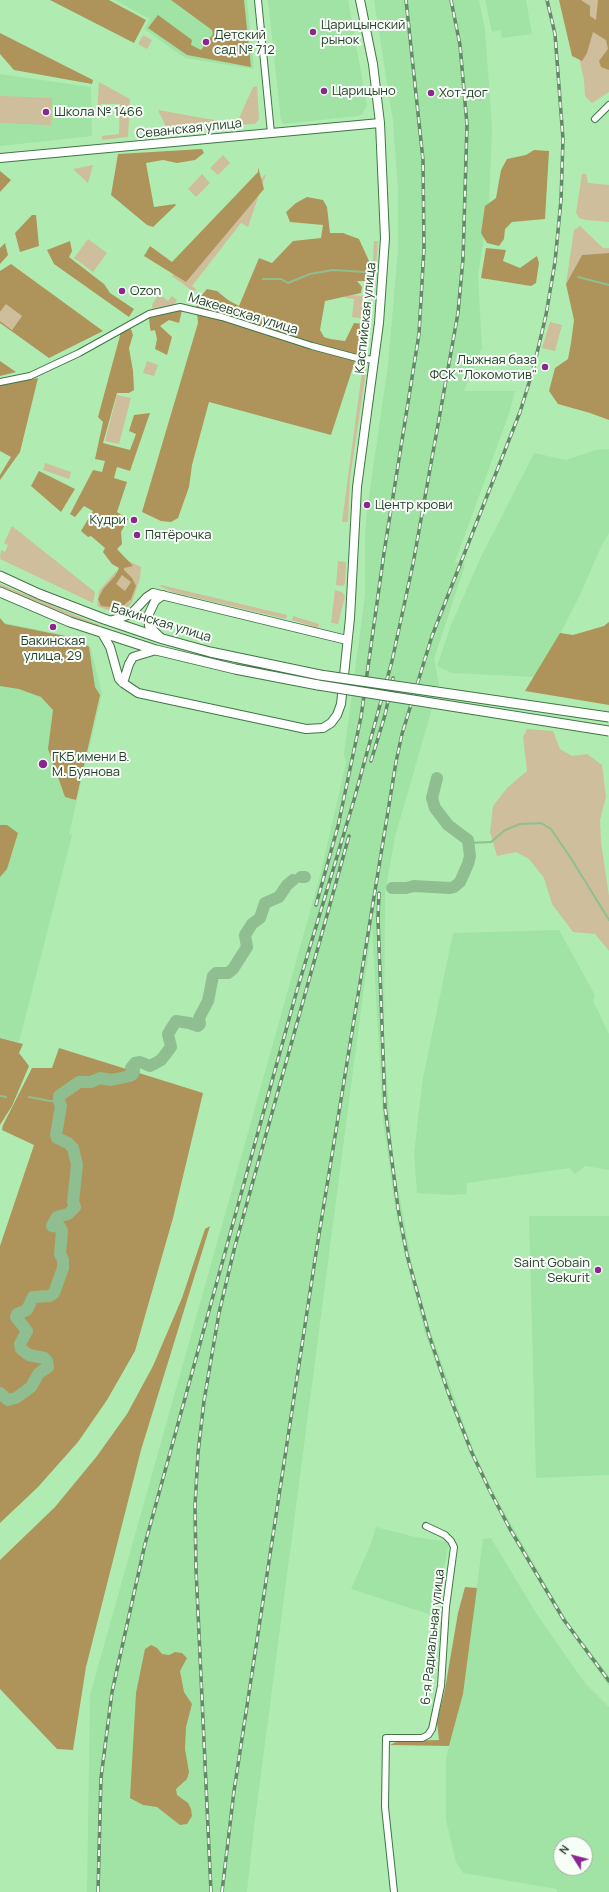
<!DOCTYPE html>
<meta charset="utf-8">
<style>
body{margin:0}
#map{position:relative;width:609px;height:1892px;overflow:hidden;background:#b0ecb2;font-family:Manrope,sans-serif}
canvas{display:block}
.north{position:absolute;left:553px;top:1836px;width:40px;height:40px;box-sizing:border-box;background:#f7fdf7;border:1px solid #a3b1a4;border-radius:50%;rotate:306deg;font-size:11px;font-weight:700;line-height:16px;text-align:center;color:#263f28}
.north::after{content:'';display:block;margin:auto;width:14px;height:18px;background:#8a278f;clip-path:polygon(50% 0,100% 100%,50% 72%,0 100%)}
</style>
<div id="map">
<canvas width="609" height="1892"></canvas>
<div class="north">N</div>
</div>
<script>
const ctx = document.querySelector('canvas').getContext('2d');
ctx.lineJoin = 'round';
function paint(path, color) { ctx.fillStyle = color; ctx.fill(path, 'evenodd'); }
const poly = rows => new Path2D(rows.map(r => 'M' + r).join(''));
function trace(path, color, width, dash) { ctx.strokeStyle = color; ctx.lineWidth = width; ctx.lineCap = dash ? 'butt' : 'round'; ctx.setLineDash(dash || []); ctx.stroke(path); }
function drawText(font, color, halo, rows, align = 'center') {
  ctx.font = font + ' Manrope,sans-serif'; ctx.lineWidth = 4; ctx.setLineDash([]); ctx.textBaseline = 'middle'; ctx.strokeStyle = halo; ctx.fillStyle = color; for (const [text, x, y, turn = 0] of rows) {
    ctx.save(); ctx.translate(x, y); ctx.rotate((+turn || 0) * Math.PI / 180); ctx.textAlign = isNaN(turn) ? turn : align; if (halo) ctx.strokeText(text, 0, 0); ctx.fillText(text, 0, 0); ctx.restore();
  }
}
const built = poly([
 [115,0,247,0,254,69,185,58,144,29,150,19],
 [268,0,348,0,367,106,362,114,358,116,284,124,281,121],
 [374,0,479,0,485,30,492,127,489,208,478,275,482,348,464,391,515,391,510,411,455,562,465,565,434,659,439,684,395,837,385,893,384,1041,393,1159,412,1265,430,1330,474,1452,498,1501,566,1619,609,1676,609,1686,563,1622,528,1564,494,1502,470,1454,448,1398,425,1333,409,1272,397,1220,383,1121,372,926,254,1827,247,1892,87,1892,90,1695,320,876,346,763,344,754,365,595,365,534,367,510,388,365,398,249,398,189,393,121],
 [485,0,526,0,532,34,502,38,500,30,492,32],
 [0,74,91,87,92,136,0,146],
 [609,449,609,533,601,547,580,595,557,640,534,677,452,673,437,666,451,625,480,559,534,453,566,460,596,450],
 [0,622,75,637,90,645,102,694,69,834,72,835,19,1042,0,1038],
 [559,930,595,995,593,1001,609,1034,609,1170,585,1166,575,1174,569,1168,467,1183,466,1194,451,1195,417,1193,414,1153,423,1078,453,933],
 [529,1216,609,1216,609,1475,536,1478],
 [376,1527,415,1537,449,1542,435,1616,351,1589,370,1546],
 [491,1538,538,1616,585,1683,609,1707,609,1892,557,1892,557,1889,463,1873,456,1862,446,1820,446,1758,463,1694,483,1539],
 [561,1844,585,1844,585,1868,561,1868]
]);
const green = poly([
 [566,0,609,0,609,92,592,103,585,96,584,80],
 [143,35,152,40,147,49,138,44],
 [99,82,130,99,128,137,102,140,102,136,119,134,120,104,101,104,101,115,97,115],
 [257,86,259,119,255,124,236,125,253,87],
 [0,96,52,98,51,125,0,123],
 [158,110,225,122,225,127,169,133],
 [223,155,230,163,218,175,210,168],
 [93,165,88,183,73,169],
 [202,174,210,183,196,197,188,189],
 [266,174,248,227,241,223,192,286,196,289,194,292,172,276,253,186],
 [582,174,586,174,588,183,609,185,609,222,586,220,579,218,576,213],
 [580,226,603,248,609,248,609,253,582,255,566,284,574,230],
 [88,239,107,253,93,272,74,258],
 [374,241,378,241,374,290,371,290],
 [159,294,168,301,172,296,177,300,173,306,153,311,152,305],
 [345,295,367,296,365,319,352,317,354,299,345,298],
 [6,303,22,316,12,330,0,321,0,312],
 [550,322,562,325,555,351,542,348],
 [147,361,158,365,154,376,143,373],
 [363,364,367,365,350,479,348,522,342,522],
 [117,395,131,398,119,444,105,441],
 [45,463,71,472,69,479,43,470],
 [12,526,95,592,93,603,0,559,1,550,5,552,8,545,4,543],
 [123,558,141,567,140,578,132,602,128,607,123,611,116,612,107,610,97,606,99,591,116,571,118,579,121,576,118,566],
 [338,561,346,562,345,583,343,586,336,585],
 [0,584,99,625,99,628,8,591,0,587],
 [161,585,287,615,286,619,172,592,160,586],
 [335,590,342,592,345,596,338,624,331,623],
 [293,616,319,624,318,628,292,620],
 [527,729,553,731,560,749,572,756,587,754,602,765,606,797,600,820,601,842,609,896,609,951,595,934,573,932,552,904,544,878,529,859,516,852,497,856,490,832,493,806,507,788,527,771,523,737]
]);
const forest = poly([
 [50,0,109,0,146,20,134,43],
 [171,0,244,0,251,67,187,55,148,28,158,15,192,40,191,45,201,50,213,34,212,30],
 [559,0,581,0,590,6,590,16,596,20,598,0,609,0,609,70,601,67,599,61,608,49,606,40,593,32,587,53,582,61,572,56],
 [0,33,93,80,92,84,14,70,0,54],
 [202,149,204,153,195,160,177,163,163,160,146,163,154,207,175,204,176,205,153,227,147,225,111,195,118,154],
 [534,150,549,151,545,219,512,222,505,229,504,239,499,246,487,243,481,233,485,206,496,198,501,170,507,159,526,155],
 [258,167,264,189,186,282,144,256,150,246,172,262,258,172],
 [0,171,11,180,0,192],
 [307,197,323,200,327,207,330,233,343,233,359,239,369,261,368,281,357,281,362,287,361,293,325,301,320,330,324,337,330,339,345,341,354,323,364,324,356,358,331,435,209,402,192,465,189,487,178,518,171,522,161,521,142,512,198,323,196,302,207,289,217,291,228,300,239,306,259,258,272,263,293,241,321,238,323,225,290,222,286,212,296,203],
 [32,215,36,215,39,246,20,252,15,233],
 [70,241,72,251,69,257,104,284,110,293,134,309,129,317,54,264,47,250],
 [5,243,8,255,0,264,0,248],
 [486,248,506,250,503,261,520,268,537,256,539,263,536,283,531,286,481,278],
 [609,253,609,424,609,420,590,413,558,404,549,391,555,368,568,359,571,343,574,320,566,284,582,255],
 [11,264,103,331,49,358,0,323,0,321,12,330,22,316,6,304,0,312,0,271],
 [182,310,179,323,169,320,160,326,172,337,167,355,155,349,157,339,155,330,151,331,150,328,149,318],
 [131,329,133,335,129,348,133,371,134,390,129,393,117,393,103,443,130,450,136,434,129,431,134,415,150,413,130,471,117,467,114,478,127,482,117,512,128,519,121,532,122,544,117,549,133,566,124,568,124,570,132,578,136,586,131,599,124,605,110,607,101,606,98,599,103,589,115,576,119,568,112,564,103,552,105,548,91,536,88,537,81,531,93,511,84,506,75,517,70,514,93,470,102,472,105,461,95,459,103,422,98,417,121,332],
 [122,575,131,582,125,591,116,584],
 [0,361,16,372,0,376],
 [38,378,20,452,0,480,0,475,11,457,0,451,0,385],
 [39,471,75,489,61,512,31,486],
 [0,618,5,624,75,638,89,647,95,687,100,695,76,800,65,797,48,749,53,710,41,697,19,689,0,686],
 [609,622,609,705,525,691,560,633,573,635,604,626],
 [0,825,7,825,18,833,7,869,0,877],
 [0,1038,23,1044,19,1053,29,1066,12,1106,0,1125],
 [59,1048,203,1093,173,1218,135,1351,107,1400,78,1442,38,1487,0,1523,0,1246,34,1145,2,1130,3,1125,32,1068,52,1068],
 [210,1226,141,1450,86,1667,73,1750,57,1749,0,1689,0,1560,55,1507,97,1456,127,1414,153,1366,182,1298,205,1229],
 [465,1587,477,1588,463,1694,449,1746,390,1745,398,1741,439,1740,437,1722,445,1689,458,1613],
 [151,1645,157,1648,162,1654,169,1655,175,1652,182,1653,187,1658,180,1671,184,1692,192,1704,186,1727,185,1749,189,1772,187,1779,176,1789,177,1795,188,1803,191,1809,192,1816,187,1824,180,1825,157,1807,143,1805,130,1798,136,1693,145,1649]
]);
const stream = poly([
 [578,277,609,285],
 [263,279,281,279,288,283,310,274,333,270,365,272],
 [469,843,491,842,505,830,520,824,541,823,551,829,572,860,609,920],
 [0,1096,6,1097],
 [29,1097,50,1101,59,1101]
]);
const river = poly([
 [301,877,305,877],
 [392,888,406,888,414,886,450,888,454,887,460,882,468,864,470,856,468,840,448,825,435,808,432,798,437,778],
 [0,1393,8,1400,16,1398,31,1387,39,1373,48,1367,47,1361,44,1358,29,1355,21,1349,20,1344,27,1331,16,1317,17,1314,27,1310,33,1297,50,1296,54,1293,63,1268,63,1260,60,1254,62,1231,60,1227,52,1226,57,1217,68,1214,75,1207,73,1202,77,1165,73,1148,68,1143,57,1138,56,1135,61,1106,59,1101,59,1096,79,1082,91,1082,100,1078,111,1080,130,1076,133,1074,134,1071,131,1068,135,1063,140,1062,150,1066,152,1065,161,1060,171,1047,168,1034,176,1021,189,1023,198,1026,200,1024,199,1018,208,1001,213,976,216,973,228,973,233,969,247,947,245,935,252,924,260,918,265,903,279,897,287,885,293,880]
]);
const street = poly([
 [258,0,271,133],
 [595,119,609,105],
 [0,382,30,376,79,353,149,314,180,307,222,317,312,346,357,358,375,360],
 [394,1892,385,1807,386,1738,422,1738,428,1735,432,1729,441,1686,446,1607,454,1547,451,1541,445,1535,426,1526]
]);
const secondary = poly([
 [0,158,380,123],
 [110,621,131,614,147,597,153,593,347,640],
 [102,633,110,647,119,679,123,683,138,693,306,729,323,728,331,723,337,715,341,704,350,618,357,487,379,323,385,238,380,123,373,64,360,0],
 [160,637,149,626,148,616,155,601,163,595],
 [123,683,129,664,133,657,156,650]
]);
const primary = poly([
 [0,576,39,594,104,619,163,639,210,652,320,675],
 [0,592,70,622,156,650,235,669,318,685]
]);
const rail = poly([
 [371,761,385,715,393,678],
 [379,893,378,919,385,1107,398,1208,407,1255,429,1335,448,1392,472,1453,490,1491,510,1529,564,1620,609,1681],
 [316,905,338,826,361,717,384,553,419,334,424,248,423,160,406,0],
 [98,1892,101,1778,112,1692,145,1544,297,990,354,800,392,661,413,564,458,313,463,259,467,125,460,45,451,0],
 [211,1892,196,1569,195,1506,198,1453,204,1401,219,1313,235,1246,349,836],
 [222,1892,234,1791,316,1253,396,762,402,734,432,636,520,412,533,370,546,315,555,262,561,200,563,139,555,34,547,0]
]);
const primaryBridge = poly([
 [320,675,609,717],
 [318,685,609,731]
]);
const markers = [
 [313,32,4,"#8a278f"],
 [206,42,4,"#8a278f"],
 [324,91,4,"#8a278f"],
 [431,93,4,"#8a278f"],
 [46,112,4,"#8a278f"],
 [122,291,4,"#8a278f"],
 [545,367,4,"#8a278f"],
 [367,505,4,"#8a278f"],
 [134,520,4,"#8a278f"],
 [137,535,4,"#8a278f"],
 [53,627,4,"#8a278f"],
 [43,764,5,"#8a278f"],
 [598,1270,4,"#8a278f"]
];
const poiNames = [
 ["Царицынский",321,25],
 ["рынок",321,40],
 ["Детский",214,35],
 ["сад № 712",214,50],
 ["Царицыно",332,91],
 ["Хот-дог",439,93],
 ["Школа № 1466",54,112],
 ["Ozon",130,291],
 ["Лыжная база",537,360,"right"],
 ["ФСК \"Локомотив\"",537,375,"right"],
 ["Центр крови",375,505],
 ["Кудри",126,520,"right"],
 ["Пятёрочка",145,535],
 ["Бакинская",53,641,"center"],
 ["улица, 29",53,656,"center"],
 ["ГКБ имени В.",52,757],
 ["М. Буянова",52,772],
 ["Saint Gobain",590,1263,"right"],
 ["Sekurit",590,1278,"right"]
];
const streetNames = [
 ["Севанская улица",189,129,-6],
 ["Макеевская улица",243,314,17],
 ["Каспийская улица",366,318,-84],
 ["Бакинская улица",161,623,17],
 ["6-я Радиальная улица",433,1637,-84]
];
paint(built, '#a0e3a4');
paint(green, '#cebe9b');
paint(forest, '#ae945a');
trace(stream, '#8fbf91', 2);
trace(river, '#8fbf91', 12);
trace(street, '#3e7744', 8);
trace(secondary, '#3e7744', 10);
trace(primary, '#3e7744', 11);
trace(street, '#fff', 6);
trace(secondary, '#fff', 8);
trace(primary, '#fff', 9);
trace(rail, '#628a64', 3.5);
trace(rail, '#f7fdf7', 2, [6]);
trace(primaryBridge, '#3e7744', 11, []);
trace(primaryBridge, '#fff', 9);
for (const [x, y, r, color] of markers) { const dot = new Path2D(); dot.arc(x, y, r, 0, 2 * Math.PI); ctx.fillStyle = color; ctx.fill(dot); trace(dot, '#f7fdf7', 1.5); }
drawText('13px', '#263f28', '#f7fdf7', poiNames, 'left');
drawText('13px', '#263f28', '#f7fdf7', streetNames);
</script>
